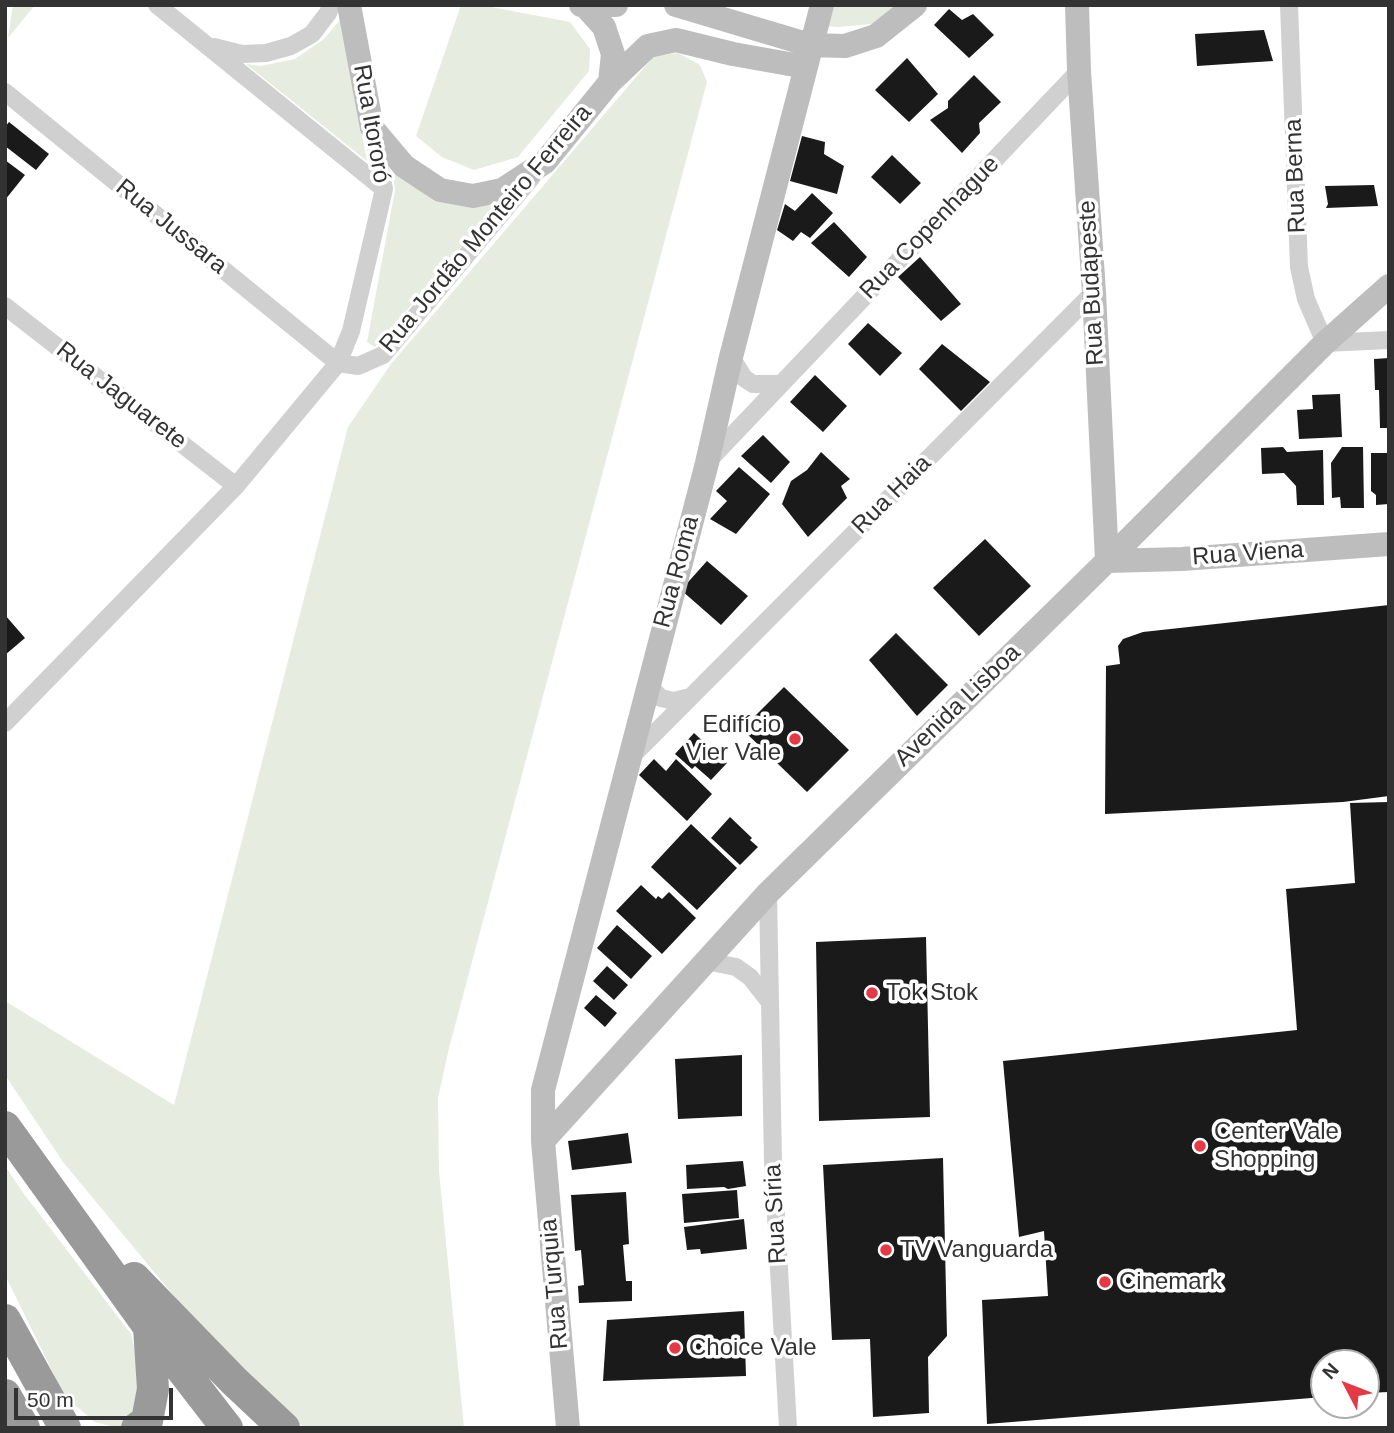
<!DOCTYPE html>
<meta charset="utf-8">
<style>
body{margin:0}
#map{position:relative;width:1394px;height:1433px;overflow:hidden;background:#fff;font-family:Helvetica,sans-serif}
canvas{display:block}
.frame{position:absolute;inset:0;border:7px solid #333;pointer-events:none}
.north{position:absolute;left:1310px;top:1349px;width:70px;height:70px;box-sizing:border-box;background:#fff;border:2px solid #adadad;border-radius:50%;rotate:312deg;font-size:19px;font-weight:700;line-height:28px;text-align:center;color:#333}
.north::after{content:'';display:block;margin:auto;width:24px;height:32px;background:#e63946;clip-path:polygon(50% 0,100% 100%,50% 72%,0 100%)}
.scale{position:absolute;left:14px;top:1388px;width:159px;height:32px;box-sizing:border-box;border:4px solid #333;border-top:0;padding-left:9px;font-size:21px;line-height:24px;white-space:nowrap;color:#333;-webkit-text-stroke:5px #fff;paint-order:stroke}
</style>
<div id="map">
<canvas width="1394" height="1433"></canvas>
<div class="frame"></div>
<div class="north">N</div>
<div class="scale">50 m</div>
</div>
<script>
const ctx = document.querySelector('canvas').getContext('2d');
ctx.lineJoin = 'round';
function paint(path, color) { ctx.fillStyle = color; ctx.fill(path, 'evenodd'); }
const poly = rows => new Path2D(rows.map(r => 'M' + r).join(''));
function trace(path, color, width, dash) { ctx.strokeStyle = color; ctx.lineWidth = width; ctx.lineCap = dash ? 'butt' : 'round'; ctx.setLineDash(dash || []); ctx.stroke(path); }
function drawText(font, color, halo, rows, align = 'center') {
  ctx.font = font + ' Helvetica,sans-serif'; ctx.lineWidth = 7; ctx.setLineDash([]); ctx.textBaseline = 'middle'; ctx.strokeStyle = halo; ctx.fillStyle = color; for (const [text, x, y, turn = 0] of rows) {
    ctx.save(); ctx.translate(x, y); ctx.rotate((+turn || 0) * Math.PI / 180); ctx.textAlign = isNaN(turn) ? turn : align; if (halo) ctx.strokeText(text, 0, 0); ctx.fillText(text, 0, 0); ctx.restore();
  }
}
const green = poly([
 [13,5,35,5,8,38],
 [461,5,481,5,570,22,590,49,589,71,518,157,474,170,442,157,416,136],
 [829,5,908,5,882,23,838,27,823,26],
 [340,20,367,161,246,64,260,66,295,59,324,39],
 [678,53,700,65,707,82,449,1048,438,1098,439,1171,464,1428,306,1428,296,1422,193,1319,63,1162,5,1075,5,1001,174,1105,348,427,391,364,654,56],
 [392,170,434,201,474,208,504,198,375,347,367,342,395,190],
 [5,1166,24,1194,131,1334,142,1379,140,1415,119,1428,95,1422,65,1397,5,1275]
]);
const building = poly([
 [949,9,962,20,973,14,994,35,969,58,934,25],
 [1264,30,1273,61,1197,66,1195,34],
 [907,58,938,94,909,122,875,90],
 [974,75,1001,102,979,123,980,133,962,153,930,120,948,108,948,101],
 [9,122,49,154,36,170,5,146,5,127],
 [802,136,825,142,824,154,844,166,837,194,790,181],
 [892,155,921,183,900,204,871,177],
 [5,160,25,175,5,200],
 [1374,185,1378,206,1326,208,1328,204,1325,186],
 [812,193,833,213,810,238,801,232,793,241,777,230,785,204,795,211],
 [834,222,867,257,849,277,811,243],
 [920,257,961,304,941,321,898,277],
 [868,323,902,353,880,376,848,344],
 [942,344,990,382,961,411,919,369],
 [1389,358,1389,428,1380,428,1379,390,1375,390,1374,359],
 [815,375,847,406,823,432,790,402],
 [1340,394,1342,437,1299,439,1297,410,1313,409,1312,395],
 [763,435,790,462,771,483,741,456],
 [1283,447,1287,452,1323,450,1324,505,1297,505,1296,486,1284,473,1262,474,1261,448],
 [1342,447,1363,447,1364,508,1341,508,1340,497,1332,498,1331,463],
 [821,452,850,479,841,486,847,498,808,537,782,504,791,481,807,470],
 [1371,453,1389,453,1389,504,1376,505,1376,495,1371,491],
 [739,467,770,494,736,534,710,519,727,501,716,491],
 [985,539,1031,586,979,636,933,588],
 [707,561,748,596,721,625,681,590],
 [1389,605,1389,796,1343,802,1105,814,1106,666,1120,664,1118,646,1123,639,1143,632],
 [5,615,25,638,5,655],
 [896,633,948,685,917,716,869,660],
 [784,687,849,750,807,792,742,729],
 [694,733,727,763,711,780,695,766,692,769,675,754],
 [654,759,666,771,676,759,712,794,687,821,639,775],
 [1389,802,1389,1392,1366,1393,1366,1363,1324,1363,1324,1397,987,1424,982,1300,1048,1296,1044,1231,1019,1237,1003,1061,1297,1030,1286,889,1355,883,1350,803],
 [730,817,752,838,750,840,758,847,740,865,711,838],
 [691,824,737,868,697,910,651,867],
 [641,885,656,899,658,896,662,899,669,892,696,918,662,954,616,911],
 [617,925,652,956,631,979,597,948],
 [926,937,930,1117,819,1121,816,942],
 [607,966,628,985,614,1000,593,981],
 [596,995,617,1013,605,1027,584,1008],
 [742,1055,742,1116,678,1119,675,1059],
 [628,1133,632,1163,572,1170,568,1141],
 [943,1158,947,1336,928,1357,929,1413,873,1417,870,1339,832,1340,823,1165],
 [743,1161,746,1186,728,1189,724,1187,687,1189,686,1165],
 [737,1190,739,1218,684,1223,682,1194],
 [626,1192,629,1244,623,1245,626,1281,632,1281,632,1301,579,1303,578,1286,584,1285,581,1250,575,1251,571,1195],
 [744,1219,747,1249,701,1254,700,1249,687,1250,684,1227],
 [744,1311,746,1376,603,1381,607,1320]
]);
const street = poly([
 [157,5,384,189],
 [1289,5,1299,267,1306,299,1325,343,1389,340],
 [214,47,242,54,266,53,291,46,312,34,328,13,331,5],
 [5,92,338,363],
 [5,306,236,486],
 [731,357,744,378,753,384,780,384],
 [338,363,358,366,383,355,532,177],
 [709,460,1079,71],
 [648,685,661,698,674,701,690,697],
 [5,723,236,486,338,363,351,331,384,189,373,131],
 [632,756,1094,292],
 [768,893,773,1163,788,1428],
 [706,961,736,967,750,977,769,1001]
]);
const secondary = poly([
 [349,5,372,128,404,166,440,190,473,196,502,190,545,162,610,82,648,46,676,40,733,54,806,67],
 [581,5,616,5],
 [676,5,810,45,845,46,876,36,915,5],
 [1077,5,1079,71,1094,292,1107,561],
 [586,7,604,27,613,54,610,82],
 [1107,561,1182,559,1389,544],
 [543,1141,768,893,1107,561,1325,343,1389,286],
 [568,1428,543,1141,543,1090,707,463,731,357,822,5]
]);
const highway = poly([
 [5,1127,149,1327,227,1428],
 [134,1278,234,1381,284,1428],
 [5,1320,65,1428],
 [5,1395,24,1428],
 [137,1428,147,1421,153,1389,149,1327]
]);
const markers = [
 [795,739,7,"#e63946"],
 [872,993,7,"#e63946"],
 [1200,1146,7,"#e63946"],
 [886,1250,7,"#e63946"],
 [1105,1282,7,"#e63946"],
 [675,1348,7,"#e63946"]
];
const streetNames = [
 ["Rua Itororó",371,124,80],
 ["Rua Berna",1296,176,-92],
 ["Rua Jussara",171,227,39],
 ["Rua Copenhague",930,228,-46],
 ["Rua Jordão Monteiro Ferreira",486,229,-50],
 ["Rua Budapeste",1092,283,-93],
 ["Rua Jaguarete",121,396,38],
 ["Rua Haia",892,495,-45],
 ["Rua Viena",1248,554,-4],
 ["Rua Roma",677,572,-75],
 ["Avenida Lisboa",958,706,-44],
 ["Rua Síria",776,1214,-93],
 ["Rua Turquia",555,1284,-95]
];
const poiNames = [
 ["Edifício",781,725,"right"],
 ["Vier Vale",781,753,"right"],
 ["Tok Stok",886,993],
 ["Center Vale",1214,1132],
 ["Shopping",1214,1160],
 ["TV Vanguarda",900,1250],
 ["Cinemark",1119,1282],
 ["Choice Vale",689,1348]
];
paint(green, '#e6ecdf');
paint(building, '#1a1a1a');
trace(street, '#d0d0d0', 18);
trace(secondary, '#bdbdbd', 24);
trace(highway, '#9a9a9a', 32);
for (const [x, y, r, color] of markers) { const dot = new Path2D(); dot.arc(x, y, r, 0, 2 * Math.PI); ctx.fillStyle = color; ctx.fill(dot); trace(dot, '#fff', 2.5); }
drawText('24px', '#333', '#fff', streetNames);
drawText('24px', '#333', '#fff', poiNames, 'left');
</script>
